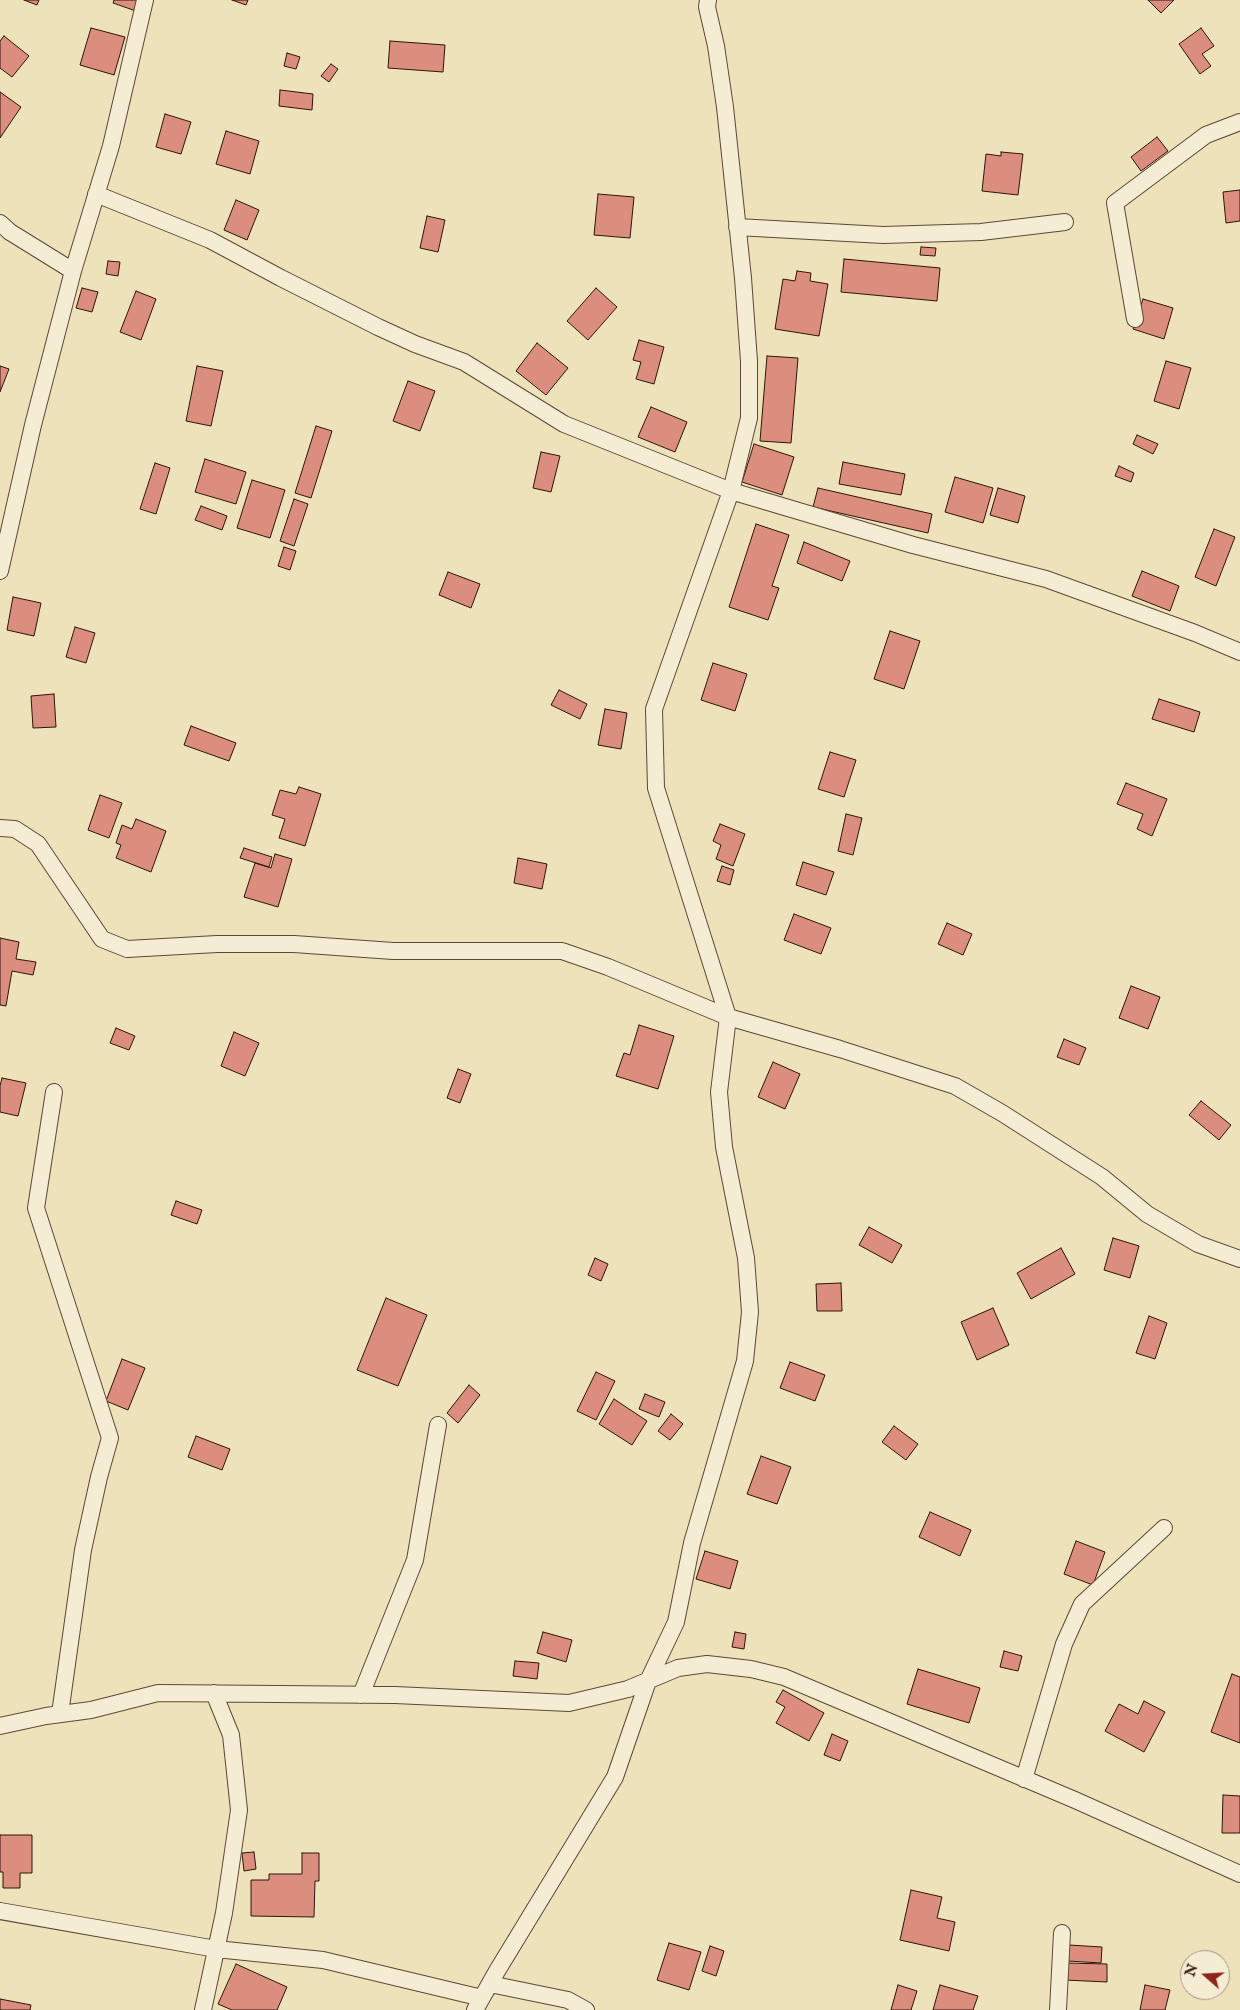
<!DOCTYPE html>
<style>
body{margin:0}
#map{position:relative;width:1240px;height:2010px;overflow:hidden;background:#eee2bb;font-family:"IM FELL English",serif}
canvas{display:block}
.north{position:absolute;left:1180px;top:1950px;width:50px;height:50px;box-sizing:border-box;background:#f4ecd3;border:1px solid #a59683;border-radius:50%;rotate:289deg;font-size:14px;font-weight:700;line-height:20px;text-align:center;color:#2e150a}
.north::after{content:'';display:block;margin:auto;width:18px;height:22px;background:#8f2418;clip-path:polygon(50% 0,100% 100%,50% 72%,0 100%)}
</style>
<div id="map">
<canvas width="1240" height="2010"></canvas>
<div class="north">N</div>
</div>
<script>
const ctx = document.querySelector('canvas').getContext('2d');
ctx.lineJoin = 'round';
function paint(path, color) { ctx.fillStyle = color; ctx.fill(path, 'evenodd'); }
const poly = rows => new Path2D(rows.map(r => 'M' + r).join(''));
function trace(path, color, width, dash) { ctx.strokeStyle = color; ctx.lineWidth = width; ctx.lineCap = dash ? 'butt' : 'round'; ctx.setLineDash(dash || []); ctx.stroke(path); }
const building = poly([
 [24,0,39,0,37,5,24,0],
 [114,0,139,0,136,11,113,3,114,0],
 [232,0,248,0,246,5,232,0],
 [1148,0,1174,0,1161,13,1148,0],
 [91,28,125,37,114,75,80,65,91,28],
 [1201,28,1214,46,1202,54,1211,66,1200,74,1179,44,1201,28],
 [4,36,29,56,12,77,0,68,0,41,4,36],
 [390,41,445,45,443,72,388,68,390,41],
 [287,53,300,57,296,69,284,66,287,53],
 [331,64,338,69,329,82,321,76,331,64],
 [280,90,313,94,312,110,279,106,280,90],
 [0,92,21,107,0,138,0,92],
 [165,114,191,122,181,154,156,147,165,114],
 [226,131,259,141,250,174,216,164,226,131],
 [1157,137,1168,151,1141,171,1131,157,1157,137],
 [1001,152,1023,154,1018,195,982,191,986,154,1001,156,1001,152],
 [1240,190,1240,221,1226,223,1223,192,1240,190],
 [598,194,634,197,630,238,594,235,598,194],
 [236,200,259,210,247,240,224,230,236,200],
 [427,216,445,220,438,252,420,248,427,216],
 [921,247,936,248,935,256,920,255,921,247],
 [844,259,940,268,937,301,841,292,844,259],
 [108,261,120,262,118,276,106,274,108,261],
 [797,271,811,273,810,281,828,284,819,336,775,329,783,279,795,281,797,271],
 [82,288,98,292,92,312,76,308,82,288],
 [596,288,617,307,588,340,567,321,596,288],
 [136,291,156,299,141,340,120,332,136,291],
 [1143,299,1173,308,1164,339,1133,329,1143,299],
 [639,340,664,347,654,384,636,379,641,362,633,360,639,340],
 [537,343,568,368,546,395,516,371,537,343],
 [767,356,798,358,791,443,760,441,767,356],
 [1166,361,1191,368,1179,409,1154,401,1166,361],
 [0,366,9,369,0,392,0,366],
 [197,366,223,371,211,426,186,421,197,366],
 [408,381,435,391,420,431,393,421,408,381],
 [651,407,687,422,675,452,638,437,651,407],
 [316,426,332,431,311,498,295,493,316,426],
 [1137,435,1158,444,1153,454,1133,444,1137,435],
 [754,444,794,457,782,495,742,482,754,444],
 [541,452,560,456,551,492,533,488,541,452],
 [205,459,246,472,236,504,195,492,205,459],
 [843,462,905,474,901,495,839,484,843,462],
 [155,463,170,468,156,514,140,509,155,463],
 [1119,466,1134,473,1131,482,1115,476,1119,466],
 [955,477,993,488,983,523,945,512,955,477],
 [252,480,285,490,270,538,237,528,252,480],
 [818,488,932,514,928,533,813,507,818,488],
 [998,488,1025,496,1018,523,990,515,998,488],
 [294,499,308,504,294,546,280,541,294,499],
 [201,506,227,516,222,530,195,520,201,506],
 [756,524,789,535,772,586,779,588,768,620,729,607,756,524],
 [1214,529,1235,537,1216,586,1195,577,1214,529],
 [804,542,850,561,842,581,797,563,804,542],
 [284,547,296,551,290,570,278,566,284,547],
 [1142,571,1179,586,1170,611,1132,596,1142,571],
 [448,572,480,584,471,608,439,595,448,572],
 [13,597,41,603,34,636,7,630,13,597],
 [75,627,95,633,86,663,66,657,75,627],
 [890,631,920,641,904,689,874,679,890,631],
 [713,663,747,674,735,711,701,700,713,663],
 [559,690,587,704,580,719,551,705,559,690],
 [54,694,56,727,33,728,31,696,54,694],
 [1159,699,1200,712,1194,732,1152,719,1159,699],
 [605,709,627,713,621,749,598,745,605,709],
 [191,726,236,743,229,761,184,745,191,726],
 [830,752,856,760,844,797,818,789,830,752],
 [1126,783,1167,799,1152,836,1137,829,1143,814,1117,804,1126,783],
 [299,787,321,794,305,846,279,838,285,819,272,815,280,790,296,794,299,787],
 [100,795,122,803,109,838,88,830,100,795],
 [846,814,862,818,853,855,838,851,846,814],
 [136,819,166,831,151,872,116,858,121,845,116,843,122,825,132,829,136,819],
 [720,824,745,834,733,866,716,859,721,845,713,841,720,824],
 [244,848,272,857,269,867,240,858,244,848],
 [275,854,292,859,278,907,244,897,255,863,271,868,275,854],
 [518,858,547,864,542,889,514,883,518,858],
 [803,862,834,872,826,895,796,885,803,862],
 [722,866,734,870,730,885,717,881,722,866],
 [794,914,831,928,821,954,784,940,794,914],
 [947,923,972,934,963,955,938,944,947,923],
 [0,938,19,942,16,959,36,962,33,975,12,971,6,1006,0,1005,0,938],
 [1131,986,1160,997,1148,1029,1119,1018,1131,986],
 [639,1025,674,1036,658,1089,616,1076,624,1053,630,1055,639,1025],
 [116,1028,135,1036,129,1050,110,1043,116,1028],
 [234,1032,259,1043,245,1076,221,1066,234,1032],
 [1064,1039,1086,1048,1079,1065,1057,1057,1064,1039],
 [773,1062,800,1074,785,1109,758,1097,773,1062],
 [458,1069,471,1074,460,1103,447,1098,458,1069],
 [2,1078,26,1083,18,1116,0,1112,0,1086,2,1078],
 [1201,1101,1231,1125,1219,1140,1189,1115,1201,1101],
 [176,1201,202,1210,197,1224,171,1215,176,1201],
 [869,1227,902,1245,892,1263,859,1245,869,1227],
 [1113,1238,1139,1246,1130,1278,1104,1270,1113,1238],
 [1061,1248,1075,1274,1031,1299,1017,1273,1061,1248],
 [595,1258,608,1264,601,1281,588,1275,595,1258],
 [841,1283,842,1311,817,1311,816,1284,841,1283],
 [386,1298,427,1315,398,1386,357,1370,386,1298],
 [993,1308,1009,1345,977,1360,961,1322,993,1308],
 [1149,1316,1167,1323,1155,1359,1136,1353,1149,1316],
 [122,1359,145,1368,128,1410,106,1401,122,1359],
 [790,1362,825,1375,815,1401,780,1388,790,1362],
 [596,1372,615,1381,596,1420,577,1411,596,1372],
 [469,1385,480,1395,458,1423,447,1413,469,1385],
 [645,1394,665,1402,659,1417,639,1409,645,1394],
 [614,1399,647,1421,632,1445,599,1424,614,1399],
 [671,1414,683,1424,670,1440,658,1431,671,1414],
 [894,1426,918,1444,906,1460,882,1442,894,1426],
 [196,1436,230,1449,222,1470,188,1457,196,1436],
 [761,1456,791,1467,777,1504,747,1494,761,1456],
 [930,1512,971,1530,960,1556,919,1537,930,1512],
 [1076,1541,1105,1552,1093,1585,1064,1574,1076,1541],
 [705,1551,738,1561,730,1589,696,1579,705,1551],
 [543,1632,572,1640,566,1662,537,1653,543,1632],
 [735,1632,746,1634,744,1649,732,1647,735,1632],
 [1004,1651,1022,1656,1018,1671,1000,1667,1004,1651],
 [515,1661,539,1663,537,1679,513,1676,515,1661],
 [918,1669,980,1688,969,1723,907,1704,918,1669],
 [1232,1674,1240,1677,1240,1743,1211,1732,1232,1674],
 [783,1690,824,1713,809,1741,776,1723,785,1707,776,1702,783,1690],
 [1144,1701,1165,1712,1144,1752,1105,1731,1119,1704,1138,1714,1144,1701],
 [832,1734,848,1741,840,1761,824,1755,832,1734],
 [1223,1795,1240,1796,1240,1833,1222,1833,1223,1795],
 [0,1835,32,1835,32,1873,20,1873,20,1888,3,1888,3,1872,0,1872,0,1835],
 [254,1852,256,1869,244,1871,242,1853,254,1852],
 [302,1853,319,1853,319,1881,315,1881,314,1917,251,1916,251,1880,269,1880,269,1874,302,1874,302,1853],
 [911,1890,942,1897,937,1918,955,1922,949,1951,900,1940,911,1890],
 [669,1943,701,1952,689,1990,657,1980,669,1943],
 [1069,1945,1102,1947,1101,1963,1068,1961,1069,1945],
 [710,1946,724,1951,716,1976,702,1971,710,1946],
 [1066,1963,1107,1964,1107,1982,1065,1980,1066,1963],
 [236,1964,287,1987,277,2010,232,2010,218,2004,236,1964],
 [898,1985,917,1991,911,2010,891,2010,898,1985],
 [940,1985,978,1996,973,2010,933,2010,940,1985],
 [1145,1985,1170,1990,1165,2010,1140,2010,1145,1985],
 [0,1999,31,2005,30,2010,0,2010,0,1999]
]);
const minor = poly([
 [96,194,210,240,281,278,378,327,415,344,464,362,564,424,731,491,913,545,1046,579,1195,633,1240,652],
 [0,223,10,232,73,271],
 [737,227,883,235,981,232,1065,222],
 [1135,319,1115,203,1206,135,1240,122],
 [0,571,33,425,73,271,111,146,145,0],
 [0,828,15,829,38,844,102,939,127,949,217,944,294,944,393,951,562,951,608,967,728,1017,840,1049,955,1086,1002,1113,1102,1177,1147,1214,1198,1244,1240,1259],
 [54,1092,36,1208,110,1438,99,1477,83,1550,60,1714],
 [361,1695,415,1560,438,1425],
 [0,1726,46,1716,91,1710,158,1693,395,1695,569,1703,628,1689,678,1668,707,1664,751,1669,784,1677,1075,1800,1240,1874],
 [1024,1779,1064,1644,1082,1604,1164,1528],
 [0,1911,216,1949,323,1960,482,1998],
 [490,1984,568,2000,586,2010],
 [203,2010,224,1913,239,1810,231,1735,214,1693],
 [475,2010,497,1971,615,1777,648,1681,676,1622,692,1543,745,1361,750,1312,746,1258,724,1147,719,1092,728,1017,656,788,654,709,731,491,749,418,749,361,743,278,725,107,716,46,707,7,708,0],
 [1058,2010,1062,1933]
]);
paint(building, '#db8d7e');
trace(building, '#2e150a', 1);
trace(minor, '#5e4836', 18);
trace(minor, '#f4ecd3', 16);
</script>
